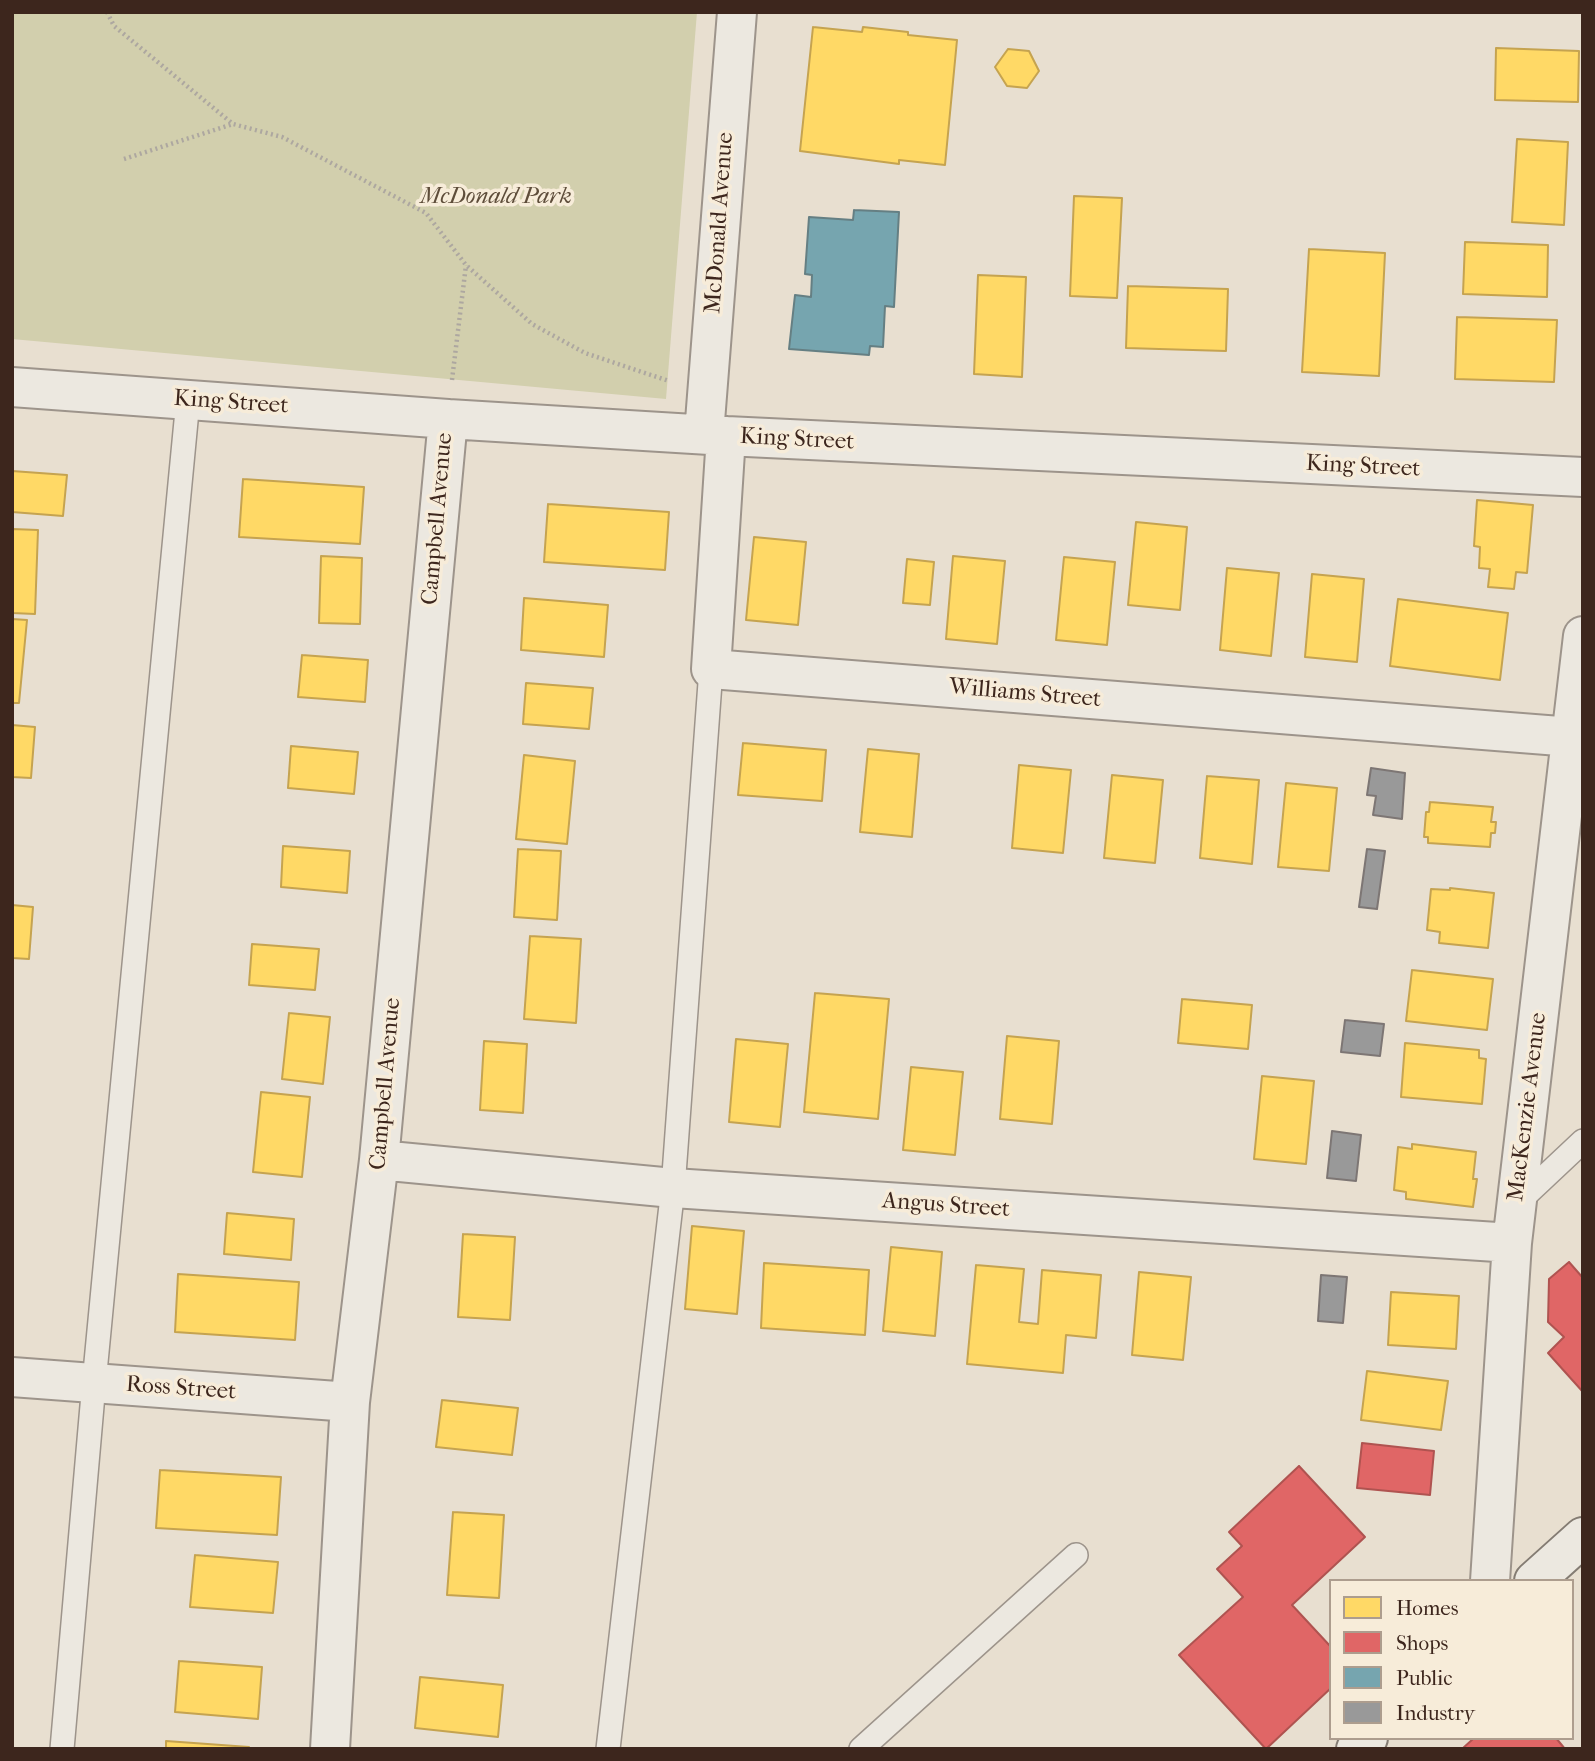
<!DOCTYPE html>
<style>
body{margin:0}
#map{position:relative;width:1595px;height:1761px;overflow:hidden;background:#e8dfd0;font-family:"IM FELL French Canon",serif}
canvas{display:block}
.frame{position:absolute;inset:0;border:14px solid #3d261d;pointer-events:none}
.legend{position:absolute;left:1329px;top:1579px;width:245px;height:161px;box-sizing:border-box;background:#f7ecd9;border:2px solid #ad9d8e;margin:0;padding:9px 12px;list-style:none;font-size:21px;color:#3d261d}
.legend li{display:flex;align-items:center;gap:14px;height:35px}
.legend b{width:35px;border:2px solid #ad9d8e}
</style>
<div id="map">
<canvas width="1595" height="1761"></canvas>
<div class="frame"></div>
<ul class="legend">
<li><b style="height:19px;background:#ffd966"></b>Homes</li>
<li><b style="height:19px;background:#e06666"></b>Shops</li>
<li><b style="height:19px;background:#76a5af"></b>Public</li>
<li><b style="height:19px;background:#999"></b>Industry</li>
</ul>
</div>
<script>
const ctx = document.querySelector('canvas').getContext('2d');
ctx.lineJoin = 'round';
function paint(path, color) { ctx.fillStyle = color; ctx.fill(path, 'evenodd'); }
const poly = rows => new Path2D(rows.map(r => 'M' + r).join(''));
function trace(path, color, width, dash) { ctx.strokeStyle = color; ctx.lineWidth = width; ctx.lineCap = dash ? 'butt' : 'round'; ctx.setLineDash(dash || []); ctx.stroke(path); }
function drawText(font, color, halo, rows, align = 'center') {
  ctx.font = font + ' "IM FELL French Canon",serif'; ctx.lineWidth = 7; ctx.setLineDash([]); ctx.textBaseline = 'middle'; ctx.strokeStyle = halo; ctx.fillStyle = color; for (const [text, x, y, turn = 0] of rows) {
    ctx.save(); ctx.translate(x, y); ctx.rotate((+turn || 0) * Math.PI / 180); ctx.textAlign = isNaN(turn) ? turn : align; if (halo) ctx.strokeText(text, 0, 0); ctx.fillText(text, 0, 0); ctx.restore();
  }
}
const green = poly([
 [12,12,697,12,666,399,12,339]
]);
const homes = poly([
 [813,27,862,32,863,27,908,32,908,35,957,40,945,165,899,160,899,164,800,151,813,27],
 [1496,48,1579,51,1578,102,1495,100,1496,48],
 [1008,49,1029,51,1039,71,1027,88,1007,86,995,67,1008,49],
 [1517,139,1568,142,1564,225,1512,222,1517,139],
 [1074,196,1122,198,1117,298,1070,296,1074,196],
 [1465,242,1548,245,1547,297,1463,294,1465,242],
 [1309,249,1385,253,1379,376,1302,372,1309,249],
 [978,275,1026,277,1022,377,974,374,978,275],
 [1128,286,1228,289,1226,351,1126,348,1128,286],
 [1457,317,1557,320,1554,382,1455,379,1457,317],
 [12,471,67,475,63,516,12,512,12,471],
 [243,479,364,487,360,544,239,537,243,479],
 [1477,500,1533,505,1527,573,1516,572,1514,589,1488,587,1490,569,1479,568,1480,547,1474,546,1477,500],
 [548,504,669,512,665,570,544,562,548,504],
 [1136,522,1187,527,1180,610,1128,605,1136,522],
 [12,529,38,530,35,614,12,613,12,529],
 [754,537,806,542,798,625,746,620,754,537],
 [321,556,362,558,360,624,319,623,321,556],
 [953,556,1005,561,997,644,946,639,953,556],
 [1064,557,1115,562,1107,645,1056,640,1064,557],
 [907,559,934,562,930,605,903,603,907,559],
 [1227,568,1279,573,1271,656,1220,650,1227,568],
 [1312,574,1364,579,1357,662,1305,657,1312,574],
 [524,598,608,605,604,657,521,650,524,598],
 [1398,599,1508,613,1500,680,1390,666,1398,599],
 [12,619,27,620,19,703,12,703,12,619],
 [302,655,368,660,365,702,298,697,302,655],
 [526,683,593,688,589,729,523,724,526,683],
 [12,725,35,727,31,778,12,777,12,725],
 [743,743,826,750,822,801,738,795,743,743],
 [291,746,358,752,354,794,288,788,291,746],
 [868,749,919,754,912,837,860,832,868,749],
 [524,755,575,761,567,844,516,839,524,755],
 [1019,765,1071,770,1063,853,1012,848,1019,765],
 [1112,775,1163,780,1155,863,1104,858,1112,775],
 [1207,776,1259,780,1252,864,1200,858,1207,776],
 [1286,783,1337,788,1329,871,1278,867,1286,783],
 [1430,802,1493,807,1491,822,1496,822,1495,833,1491,833,1490,847,1428,843,1428,837,1424,837,1426,812,1429,812,1430,802],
 [283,846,350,851,347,893,281,887,283,846],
 [518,849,561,851,557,920,514,917,518,849],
 [1450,888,1494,893,1488,948,1439,943,1440,932,1427,930,1431,889,1450,890,1450,888],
 [12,905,33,907,29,959,12,958,12,905],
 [530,936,581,939,576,1023,524,1019,530,936],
 [252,944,319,949,315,990,249,985,252,944],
 [1412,970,1493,979,1487,1030,1406,1021,1412,970],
 [815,993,889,999,878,1119,804,1112,815,993],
 [1182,999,1252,1005,1248,1049,1178,1043,1182,999],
 [289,1013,330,1017,323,1084,282,1079,289,1013],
 [1007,1036,1059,1041,1052,1124,1000,1119,1007,1036],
 [736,1039,788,1044,780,1127,729,1122,736,1039],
 [484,1041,527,1044,523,1113,480,1110,484,1041],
 [1405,1043,1479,1050,1479,1058,1486,1059,1482,1104,1401,1097,1405,1043],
 [911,1067,963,1072,955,1155,903,1150,911,1067],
 [1262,1076,1314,1081,1306,1164,1254,1159,1262,1076],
 [261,1092,310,1097,302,1177,253,1172,261,1092],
 [1412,1144,1476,1152,1473,1179,1477,1179,1473,1207,1406,1199,1406,1192,1394,1190,1398,1147,1412,1149,1412,1144],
 [227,1213,294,1219,291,1260,224,1254,227,1213],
 [692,1226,744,1231,737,1314,685,1309,692,1226],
 [463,1234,515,1237,510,1320,458,1317,463,1234],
 [891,1247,942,1252,935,1336,883,1331,891,1247],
 [764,1263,869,1270,865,1335,761,1328,764,1263],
 [976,1265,1024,1269,1019,1322,1038,1324,1042,1270,1101,1275,1096,1338,1066,1335,1063,1373,967,1364,976,1265],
 [1139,1272,1191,1277,1183,1360,1132,1355,1139,1272],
 [178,1274,299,1282,295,1340,175,1332,178,1274],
 [1391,1292,1459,1296,1456,1349,1388,1345,1391,1292],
 [1367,1371,1448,1381,1441,1430,1361,1420,1367,1371],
 [442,1400,518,1408,512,1455,436,1447,442,1400],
 [160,1470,281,1477,277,1535,156,1528,160,1470],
 [453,1512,504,1515,499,1598,447,1595,453,1512],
 [195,1555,278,1562,273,1613,190,1607,195,1555],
 [179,1661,262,1667,258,1719,175,1712,179,1661],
 [420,1677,503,1685,498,1737,415,1728,420,1677],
 [166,1741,249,1747,249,1749,166,1749,166,1741]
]);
const shops = poly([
 [1569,1262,1583,1278,1583,1392,1548,1353,1564,1337,1548,1322,1549,1279,1569,1262],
 [1362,1443,1434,1451,1430,1495,1357,1488,1362,1443],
 [1299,1466,1365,1537,1292,1605,1331,1647,1331,1688,1266,1749,1179,1655,1243,1597,1217,1569,1242,1546,1229,1532,1299,1466],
 [1474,1738,1556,1738,1565,1749,1462,1749,1474,1738]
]);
const public = poly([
 [854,210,899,212,894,307,885,306,883,347,870,346,869,355,789,349,795,295,811,297,812,275,805,274,809,217,853,220,854,210]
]);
const industry = poly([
 [1371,768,1405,773,1402,819,1373,815,1376,796,1367,795,1371,768],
 [1367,849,1385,851,1377,909,1359,907,1367,849],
 [1345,1020,1384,1024,1380,1056,1341,1052,1345,1020],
 [1332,1131,1361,1135,1356,1181,1327,1178,1332,1131],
 [1321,1275,1347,1277,1343,1323,1318,1321,1321,1275]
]);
const path = poly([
 [107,12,114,26,233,124,282,137,426,213,466,265,532,324,585,353,669,381],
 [124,159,233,124],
 [452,380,466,265]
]);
const service = poly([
 [1517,1203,1583,1141],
 [62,1749,94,1383,188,400],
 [608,1749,673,1188,711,669],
 [861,1749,1076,1555]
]);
const minor = poly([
 [12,387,448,419,726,436,1583,477],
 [704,434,737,12],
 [726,436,711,669,1572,737],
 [379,1160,673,1188,1512,1243],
 [12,1377,350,1402],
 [1490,1581,1512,1243,1583,636],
 [330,1749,350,1402,379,1160,448,419]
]);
const secondary = poly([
 [1534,1581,1583,1537],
 [1356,1749,1368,1738]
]);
const parkNames = [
 ["McDonald Park",496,197]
];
const streetNames = [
 ["McDonald Avenue",720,223,-86],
 ["King Street",231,403,4],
 ["King Street",797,440,3],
 ["King Street",1363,467,3],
 ["Campbell Avenue",438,519,-85],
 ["Williams Street",1025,694,5],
 ["Campbell Avenue",386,1084,-85],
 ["MacKenzie Avenue",1528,1107,-83],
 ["Angus Street",946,1206,4],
 ["Ross Street",181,1389,4]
];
paint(green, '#d2cfad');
paint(homes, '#ffd966');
trace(homes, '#c5a350', 2);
paint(shops, '#e06666');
trace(shops, '#af5350', 2);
paint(public, '#76a5af');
trace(public, '#657f83', 2);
paint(industry, '#999');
trace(industry, '#7d7674', 2);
trace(service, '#9d948b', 26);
trace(minor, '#9d948b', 42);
trace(secondary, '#847c73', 42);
trace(path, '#ada7a0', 4.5, [2, 3.5]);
trace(service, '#ece8e0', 23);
trace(minor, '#ece8e0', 38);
trace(secondary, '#ece8e0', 38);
drawText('italic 23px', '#5e4d3a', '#f7ecd9', parkNames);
drawText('23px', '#3d261d', '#f7ecd9', streetNames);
</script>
